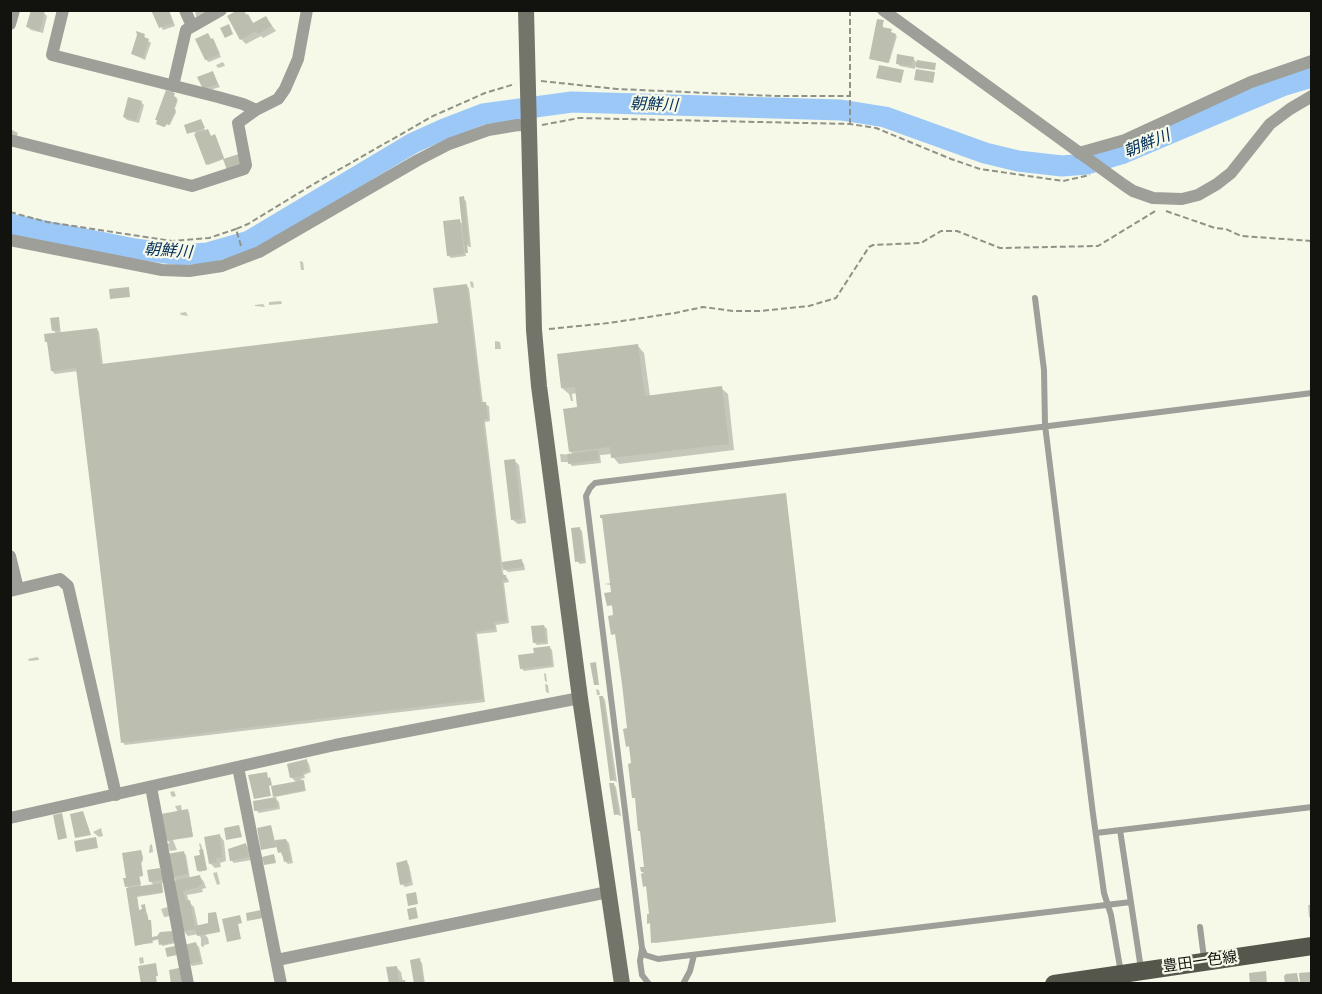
<!DOCTYPE html>
<meta charset="utf-8">
<style>
body{margin:0}
#map{position:relative;width:1322px;height:994px;overflow:hidden;background:#f6f9e8;font-family:"IBM Plex Sans",sans-serif}
canvas{display:block}
.frame{position:absolute;inset:0;border:12px solid #12130e;pointer-events:none}
</style>
<div id="map">
<canvas width="1322" height="994"></canvas>
<div class="frame"></div>
</div>
<script>
const ctx = document.querySelector('canvas').getContext('2d');
ctx.lineJoin = 'round';
function paint(path, color) { ctx.fillStyle = color; ctx.fill(path, 'evenodd'); }
const poly = rows => new Path2D(rows.map(r => 'M' + r).join(''));
function trace(path, color, width, dash) { ctx.strokeStyle = color; ctx.lineWidth = width; ctx.lineCap = dash ? 'butt' : 'round'; ctx.setLineDash(dash || []); ctx.stroke(path); }
function drawText(font, color, halo, rows, align = 'center') {
  ctx.font = font + ' "IBM Plex Sans","Noto Sans JP",sans-serif'; ctx.lineWidth = 4.5; ctx.setLineDash([]); ctx.textBaseline = 'middle'; ctx.strokeStyle = halo; ctx.fillStyle = color; for (const [text, x, y, turn = 0] of rows) {
    ctx.save(); ctx.translate(x, y); ctx.rotate((+turn || 0) * Math.PI / 180); ctx.textAlign = isNaN(turn) ? turn : align; if (halo) ctx.strokeText(text, 0, 0); ctx.fillText(text, 0, 0); ctx.restore();
  }
}
const shadow = poly([
 [41,10,47,16,43,33,31,30,28,27],
 [169,10,175,26,163,30,153,11],
 [195,10,213,10,201,22,196,17],
 [243,10,254,24,266,18,276,31,263,38,261,36,246,44,241,39],
 [883,22,883,29,891,31,891,34,897,36,889,63,871,59],
 [144,35,145,39,151,43,145,60,132,54],
 [212,40,221,57,209,62,206,60],
 [913,58,916,62,935,65,935,70,918,68,915,65,915,69,900,66,897,63],
 [223,62,225,66,218,68,216,65],
 [212,72,220,87,207,91,199,78],
 [174,94,174,98,178,100,174,111,176,112,170,125,167,124,165,127,159,125],
 [141,102,144,105,139,123,127,120,124,117],
 [202,122,205,131,211,137,216,137,224,159,208,165,195,132,189,133],
 [10,129,18,133,17,136,10,134],
 [463,198,466,201,471,247,469,247,464,242,466,256,451,258,448,255,459,221,464,225],
 [300,261,303,262,304,270,301,270],
 [470,281,473,282,474,288,471,287],
 [466,285,469,288,483,404,489,406,490,421,485,422,502,563,521,561,524,564,525,570,508,572,502,567,504,576,508,579,509,582,504,583,509,623,496,625,497,632,477,634,485,702,125,745,123,742,78,371,55,374,52,371,57,334,54,331,59,320,61,334,97,329,99,332,103,365,439,325],
 [281,301,282,304,269,305,269,302],
 [263,304,265,307,255,306,255,305],
 [186,312,188,316,181,315,180,313],
 [495,341,500,342,501,349,495,349],
 [638,346,644,353,650,396,721,388,728,394,734,450,619,464,613,457,612,454,600,455,601,463,572,466,569,462,561,462,560,454,574,455,570,451,579,409,577,393,572,394,573,401,571,401,569,394,562,388],
 [514,460,519,465,526,523,518,524,513,520],
 [786,496,836,922,655,943,652,924,649,923,651,915,648,887,645,886,645,873,643,871,645,868,637,798,633,797,633,765,631,747,627,746,629,729,617,634,612,634,615,616,614,606,608,605,612,593,611,585,604,584,611,583],
 [579,528,582,531,586,563,580,564,577,561],
 [544,626,547,629,548,644,537,645,534,642],
 [549,647,552,650,554,667,524,671,521,668,536,654],
 [38,657,39,660,29,661,28,659],
 [544,673,546,674,547,682,545,681],
 [545,684,548,685,549,693,546,692],
 [596,689,599,690,600,695,597,695],
 [603,697,605,700,617,782,612,780],
 [307,761,309,764,311,772,304,775,305,778,301,779,304,783,306,791,275,797,297,783,292,778],
 [613,784,616,787,621,816,615,814],
 [174,791,176,796,172,797,170,792],
 [276,799,279,802,280,809,259,813,256,810],
 [181,805,182,812,189,812,193,837,173,840,177,850,170,851,167,844,170,843,167,840,178,812,175,806],
 [271,827,275,842,286,840,289,843,293,863,288,864,285,861,278,847,263,849],
 [101,828,103,836,99,837,93,832],
 [220,836,224,841,226,861,220,863,221,867,215,868,210,863],
 [199,843,201,844,207,870,199,872,202,857],
 [152,844,153,852,149,853,150,845],
 [246,845,249,848,251,860,234,863,231,860],
 [141,851,143,860,141,864,143,876,139,877,141,887,154,885,151,882,159,869,162,872,164,883,160,883,163,893,137,897,139,911,143,911,145,907,149,921,151,922,152,938,168,934,176,943,162,946,160,939,152,941,153,943,136,945,130,889,126,886],
 [183,852,186,855,190,879,200,877,204,882,206,888,202,889,203,892,187,895,189,902,194,907,198,926,210,924,216,914,220,932,205,935,208,938,209,944,204,945,204,947,201,946,201,938,198,934,188,936,183,931,177,881,172,877],
 [406,862,409,865,413,885,405,887,402,884],
 [217,872,220,884,217,885,213,873],
 [1308,905,1310,905,1312,917,1309,917],
 [168,907,171,916,164,917,161,909],
 [196,944,199,947,203,964,192,966,189,963],
 [143,957,144,963,140,964,139,958],
 [419,960,422,963,425,984,415,984],
 [396,967,401,972,403,982,406,984,391,984]
]);
const river = poly([
 [10,224,135,249,182,255,207,253,249,241,413,143,444,129,483,114,572,102,841,110,885,117,985,153,1018,161,1062,166,1087,164,1121,154,1282,86,1312,77]
]);
const building = poly([
 [31,10,45,10,40,31,26,27],
 [151,10,168,10,173,23,159,28],
 [238,10,244,10,246,15,248,14,253,23,266,16,272,26,258,34,256,31,240,40,227,16],
 [877,19,884,20,882,27,892,29,891,32,896,34,888,63,869,59],
 [229,24,233,34,225,38,220,28],
 [136,31,145,34,144,37,149,39,143,58,131,54,137,35],
 [208,33,211,39,213,38,220,54,205,60,195,39],
 [897,54,914,57,912,66,896,64],
 [917,60,936,63,935,70,915,67],
 [879,65,904,70,901,83,876,78],
 [916,69,935,72,933,83,914,80],
 [213,71,218,84,203,89,197,77],
 [166,90,175,93,174,96,177,98,174,109,176,110,174,116,173,115,169,125,166,124,164,127,156,124,157,120,155,120],
 [128,97,142,101,136,121,123,117],
 [201,119,205,128,187,134,184,125],
 [208,129,211,136,215,134,224,158,206,165,194,134],
 [239,154,242,164,227,170,223,159],
 [464,196,469,244,467,244,468,253,465,253,459,197],
 [460,219,464,254,447,256,443,221],
 [467,284,481,402,486,402,488,419,483,420,502,575,506,575,507,580,502,580,507,621,494,622,495,629,475,632,483,699,121,743,76,368,51,371,47,342,45,342,44,334,97,328,101,364,438,323,433,288],
 [129,287,130,297,110,299,109,289],
 [59,317,60,330,52,331,50,318],
 [638,344,645,396,722,386,729,444,611,458,610,447,569,452,563,409,577,407,575,387,561,388,557,354],
 [598,450,599,460,568,464,567,454],
 [515,459,522,519,511,520,504,460],
 [786,493,836,922,651,943,650,923,647,924,647,914,649,914,646,886,643,887,641,874,644,872,641,872,640,867,644,867,640,831,638,831,635,798,632,798,628,764,631,763,629,746,626,747,623,729,627,728,622,684,615,634,611,635,608,616,613,615,612,605,607,606,604,593,611,592,602,518,600,518,600,515],
 [580,527,584,561,575,562,571,528],
 [522,559,523,567,503,570,502,562],
 [544,625,546,642,533,643,531,626],
 [550,646,552,665,520,669,518,655,534,653,533,648],
 [596,662,599,685,594,685,590,663],
 [599,696,603,696,615,780,610,781],
 [307,759,308,771,302,773,303,776,290,778,287,764],
 [267,772,268,778,270,777,272,785,269,786,271,796,254,799,248,775],
 [304,780,305,790,273,797,271,786],
 [609,783,614,783,619,814,614,815],
 [276,797,278,807,254,811,253,801],
 [188,809,193,836,165,841,161,814],
 [83,811,91,835,75,838,70,814],
 [62,813,67,838,58,840,53,815],
 [239,825,242,837,226,840,224,828],
 [271,825,276,847,261,850,257,828],
 [220,834,222,857,216,858,217,862,209,864,204,837],
 [96,837,98,848,76,852,74,841],
 [286,839,291,860,284,862,282,852,278,853,275,840],
 [246,843,249,857,230,861,228,849],
 [203,849,207,870,197,871,194,856,200,855,199,850],
 [141,850,143,858,141,862,143,875,139,876,141,884,125,887,123,878,126,878,122,853],
 [184,851,188,874,171,877,167,854],
 [274,854,276,863,264,865,262,857],
 [407,860,411,882,400,885,396,863],
 [160,868,162,880,149,882,147,870],
 [200,875,202,884,199,885,199,887,183,891,186,901,190,900,195,926,208,923,208,913,216,912,220,931,197,936,195,929,182,932,172,881],
 [162,883,163,892,137,896,139,910,142,909,141,905,145,904,146,912,142,914,147,913,148,920,151,920,152,937,157,936,160,932,173,931,175,942,159,945,158,939,152,940,153,942,135,946,126,888],
 [416,892,418,904,408,906,406,894],
 [416,907,418,918,409,920,407,909],
 [261,910,263,918,247,921,246,913],
 [240,915,242,923,238,924,241,939,227,942,222,919],
 [196,942,201,961,188,964,184,945],
 [175,946,177,955,167,957,165,948],
 [420,958,424,984,414,984,410,960],
 [156,963,158,976,156,976,157,984,141,984,138,966],
 [397,966,399,981,405,980,406,984,389,984,386,967],
 [179,968,182,984,171,984,169,970],
 [1266,971,1267,984,1250,984,1249,973],
 [1311,972,1312,983,1300,984,1299,973],
 [1297,973,1299,984,1285,984,1284,976,1286,974]
]);
const path = poly([
 [541,81,617,89,776,96,849,96],
 [850,124,850,10],
 [542,125,579,118,850,124,876,128,951,159,980,169,1063,181,1090,175],
 [1166,211,1215,228,1226,229,1241,236,1312,241],
 [10,212,47,222,172,241,209,238,236,229],
 [241,246,236,229,248,224,312,185,433,116,485,93,515,84],
 [549,329,609,323,675,313,703,307,733,311,760,311,809,306,836,298,869,247,873,245,921,243,941,231,957,231,1000,248,1098,246,1157,210]
]);
const lane = poly([
 [1035,298,1044,370,1045,425,1093,814,1104,893,1111,915,1121,973],
 [1120,830,1141,969],
 [1096,833,1312,807],
 [1131,902,658,959,645,955,642,948,586,496,590,488,595,483,602,482,1312,393],
 [1200,927,1204,958],
 [642,949,640,961,642,975,649,984],
 [683,984,690,971,694,955]
]);
const street = poly([
 [63,10,52,55,218,97,243,104,256,110],
 [185,10,192,26],
 [883,10,1124,185,1133,191,1153,198,1182,199,1198,195,1217,184,1231,173,1270,124,1290,109,1312,96],
 [10,24,14,10],
 [173,86,186,30,221,10],
 [10,140,192,186,244,169,246,165,238,123,256,110,278,99,285,89,298,59,307,10],
 [1079,153,1125,140,1251,82,1312,61],
 [10,240,162,270,189,271,222,266,259,252,418,160,449,144,488,130,518,125,529,126],
 [10,556,18,589],
 [10,591,60,579,68,586,116,795],
 [238,767,281,984],
 [151,787,188,984],
 [10,818,335,745,580,698],
 [277,960,608,892]
]);
const secondary = poly([
 [526,10,534,330,539,386,580,698,622,984]
]);
const primary = poly([
 [1054,984,1312,946]
]);
const streetNames = [
 ["豊田一色線",1200,962,-8]
];
const waterNames = [
 ["朝鮮川",654,105,2],
 ["朝鮮川",1147,144,-22],
 ["朝鮮川",168,251,4]
];
paint(shadow, '#0003');
trace(river, '#9cc8f8', 21);
paint(building, '#bcbfaf');
trace(path, '#909287', 2, [6, 3]);
trace(lane, '#9d9f98', 6);
trace(street, '#9d9f98', 12);
trace(secondary, '#73756b', 16);
trace(primary, '#55574c', 18);
drawText('15px', '#12130e', '#f6f9e8', streetNames);
drawText('italic 16px', '#002e59', '#f6f9e8', waterNames);
</script>
